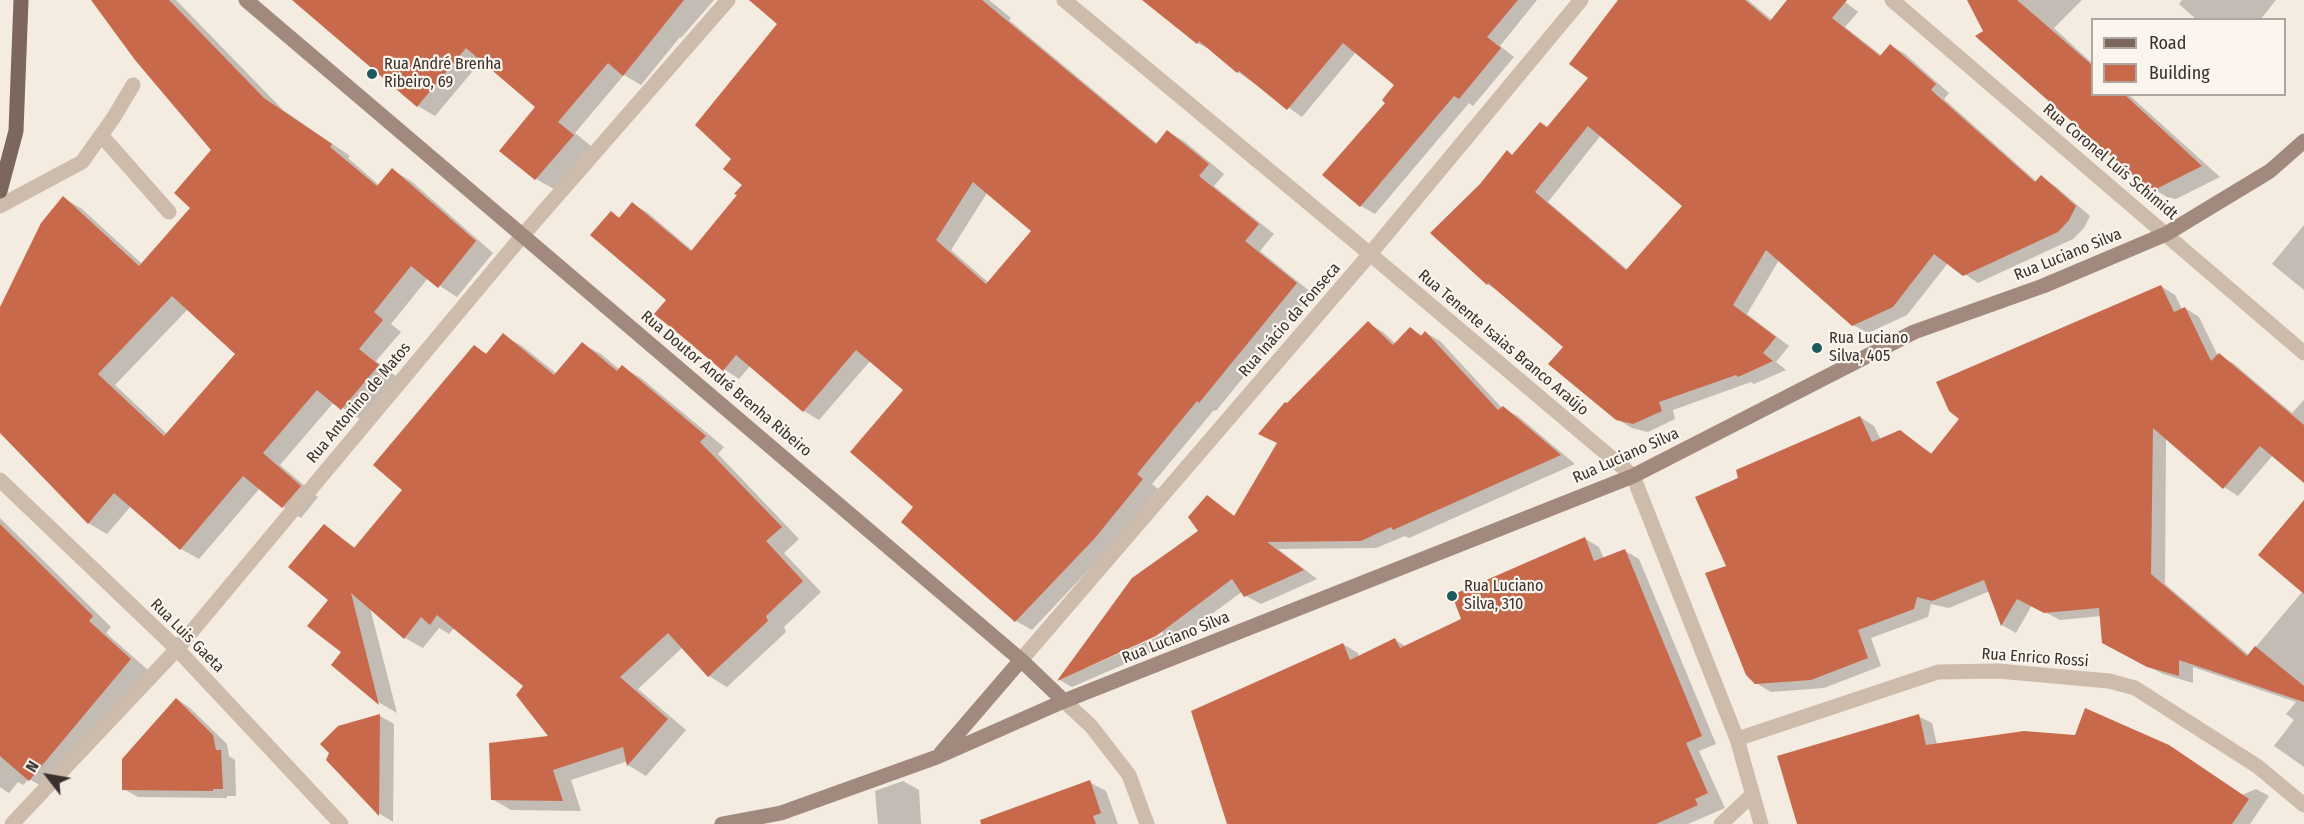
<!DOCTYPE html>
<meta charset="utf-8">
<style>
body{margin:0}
#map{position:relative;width:2304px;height:824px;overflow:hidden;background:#f4ebe1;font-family:"Fira Sans Condensed",sans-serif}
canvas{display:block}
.legend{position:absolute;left:2091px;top:18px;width:195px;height:78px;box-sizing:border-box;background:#fbf5ee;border:2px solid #aea6a0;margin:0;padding:8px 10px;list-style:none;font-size:18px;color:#3b302b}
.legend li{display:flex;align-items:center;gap:12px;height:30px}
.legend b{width:30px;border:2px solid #aea6a0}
.north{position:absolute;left:18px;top:746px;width:60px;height:60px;-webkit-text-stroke:4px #fbf5ee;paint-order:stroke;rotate:301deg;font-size:16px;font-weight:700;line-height:24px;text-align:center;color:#3b302b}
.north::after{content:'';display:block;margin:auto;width:21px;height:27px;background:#3b302b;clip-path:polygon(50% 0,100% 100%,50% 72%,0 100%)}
</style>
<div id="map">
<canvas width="2304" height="824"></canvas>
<ul class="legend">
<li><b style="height:8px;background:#7d675c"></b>Road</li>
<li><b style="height:16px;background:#c8694b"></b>Building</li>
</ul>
<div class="north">N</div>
</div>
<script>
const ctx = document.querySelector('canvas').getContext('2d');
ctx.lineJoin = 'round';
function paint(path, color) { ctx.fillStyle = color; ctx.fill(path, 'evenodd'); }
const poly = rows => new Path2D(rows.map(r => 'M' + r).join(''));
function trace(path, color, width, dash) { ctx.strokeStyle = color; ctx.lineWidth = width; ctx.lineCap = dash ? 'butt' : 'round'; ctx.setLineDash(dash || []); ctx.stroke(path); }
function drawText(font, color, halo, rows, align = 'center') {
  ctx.font = font + ' "Fira Sans Condensed",sans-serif'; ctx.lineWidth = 4.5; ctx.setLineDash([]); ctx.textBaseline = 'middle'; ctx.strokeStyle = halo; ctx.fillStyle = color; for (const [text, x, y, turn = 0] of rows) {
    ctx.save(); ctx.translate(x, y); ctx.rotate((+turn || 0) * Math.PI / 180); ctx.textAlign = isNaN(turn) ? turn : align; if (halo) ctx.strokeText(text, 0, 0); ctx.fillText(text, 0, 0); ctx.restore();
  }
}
const shadow = poly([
 [93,0,176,0,283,110,350,156,348,158,379,185,392,170,411,181,493,253,457,297,428,278,391,324,401,332,376,361,397,377,361,420,334,402,280,465,318,497,301,518,283,507,260,488,199,559,181,549,131,506,107,534,88,523,0,431,0,344,64,198,82,209,142,264,193,208,213,150],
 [188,309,237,354,167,434,115,385],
 [303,0,714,0,681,38,680,37,641,85,624,75,575,133,591,146,554,189,536,179,501,151,537,107,482,60,435,116,418,106],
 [774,0,989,0,1011,18,1009,20,1158,144,1168,132,1184,141,1224,174,1214,186,1274,234,1260,251,1312,293,1216,411,1214,410,1152,484,1158,489,1111,546,1032,630,1016,621,903,521,915,507,905,390,871,360,819,420,804,411,751,365,739,379,724,369,668,300,611,213,620,218,633,204,648,213,693,251,740,195,744,184,733,159,780,24],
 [987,193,1033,230,989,283,951,250],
 [1147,0,1537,0,1500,46,1514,57,1473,106,1469,103,1375,214,1361,206,1387,102,1396,85,1356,52,1302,117,1238,72,1212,50,1197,43],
 [1620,0,1748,0,1772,20,1789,0,1843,0,1858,12,1845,27,1882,56,1890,45,1905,54,1949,93,1944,99,2037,182,2041,177,2055,186,2090,216,2084,228,2073,239,1978,283,1948,263,1907,315,1868,333,1853,325,1779,260,1747,314,1789,346,1776,362,1786,370,1754,384,1751,382,1673,410,1675,419,1648,432,1632,428,1617,419,1565,346,1500,291,1487,284,1481,185,1507,152,1513,156,1548,128,1590,77],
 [1601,135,1684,206,1628,270,1548,202],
 [1968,0,2082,0,2054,28,2092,63,2092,94,2128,94,2220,177,2176,199,2167,197,2147,185,1986,34],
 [2182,0,2276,0,2260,20,2197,20,2179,4],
 [2304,225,2304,290,2272,264],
 [2161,286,2175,295,2182,309,2185,308,2199,317,2218,356,2233,363,2292,413,2304,400,2304,481,2273,455,2238,496,2224,487,2166,438,2165,584,2249,655,2303,591,2304,502,2304,767,2274,746,2294,720,2286,714,2296,702,2193,667,2193,683,2163,674,2118,650,2101,616,2060,620,2032,605,2016,633,2002,625,1990,591,1949,608,1931,604,1928,617,1871,638,1881,666,1824,688,1771,692,1756,683,1728,567,1740,479,1860,417,1874,426,1881,440,1899,431,1933,454],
 [1368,323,1383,332,1396,344,1410,329,1423,336,1426,333,1440,341,1502,408,1518,416,1575,464,1409,538,1405,536,1376,548,1278,549,1317,579,1261,604,1246,596,1243,591,1171,644,1072,687,1058,679,1133,579,1200,532,1207,497,1235,516,1278,443,1288,405],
 [1162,632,1164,634,1088,667,1088,664],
 [503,335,522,346,557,374,583,344,601,354,620,370,622,367,641,378,724,447,718,454,799,539,784,553,821,592,784,627,786,632,727,687,709,676,683,647,638,689,686,730,646,776,628,765,628,761,571,780,581,811,511,810,492,799,551,737,525,686,454,628,449,634,439,628,423,648,405,638,370,608,397,713,380,703,333,665,343,652,330,600,324,526,356,548,404,490,475,347,487,354],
 [0,518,111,627,106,633,148,670,48,790,29,779,23,785,18,782,9,793,0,787],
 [1584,538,1599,547,1604,559,1625,551,1639,559,1716,744,1699,751,1725,808,1688,824,1229,824,1343,644,1358,653,1359,657,1395,640,1407,647,1463,620],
 [177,699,190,708,227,744,229,756,235,760,236,796,227,796,227,798,138,797,124,789],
 [380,716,394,724,393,822,380,814,328,760],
 [1918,716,1932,723,1937,745,2242,795,2256,789,2269,796,2250,824,1829,824],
 [903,781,919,790,921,824,878,824,875,791],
 [1089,782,1106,791,1118,824,984,824]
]);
const building = poly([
 [91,0,169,0,264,98,332,144,330,147,377,186,392,168,476,241,438,288,411,266,374,312,383,320,359,349,379,365,341,410,317,390,263,453,301,486,282,508,243,476,180,550,114,493,88,524,0,433,0,307,41,223,63,196,139,266,190,208,174,193,211,150,135,60],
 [172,296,235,354,164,436,98,374],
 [292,0,684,0,623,76,608,63,558,122,574,135,535,180,499,151,535,107,466,48,417,107],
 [749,0,982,0,1156,144,1167,130,1209,164,1199,176,1259,224,1245,241,1297,283,1199,403,1197,401,1137,474,1143,479,1095,538,1015,622,901,522,913,507,850,452,903,390,856,350,803,412,736,355,723,371,679,334,654,314,666,300,590,235,611,211,619,218,632,202,691,251,737,195,734,194,742,185,723,169,731,159,695,125,777,24],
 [973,182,1031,231,986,284,936,240],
 [1142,0,1518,0,1487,37,1501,48,1459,99,1454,96,1360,207,1322,175,1385,103,1382,100,1394,85,1343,43,1287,110,1239,71,1237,73,1199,41,1197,44],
 [1618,0,1745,0,1770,21,1787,0,1847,0,1832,18,1880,56,1890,44,1936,84,1931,90,2035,182,2041,175,2076,206,2069,220,2058,232,1963,276,1934,254,1893,307,1852,326,1766,250,1733,305,1776,337,1763,353,1773,361,1738,377,1736,375,1659,402,1662,411,1633,424,1616,420,1548,364,1563,347,1488,283,1487,285,1430,233,1480,184,1507,150,1512,155,1540,122,1547,127,1588,78,1569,64],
 [1588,126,1682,206,1626,270,1535,192],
 [1967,0,2017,0,2092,65,2092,94,2124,94,2202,166,2156,189,2146,187,1975,36,1983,31],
 [2161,285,2174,312,2185,307,2211,361,2219,353,2304,425,2304,483,2260,446,2223,489,2153,428,2151,574,2247,656,2255,646,2304,686,2304,702,2179,660,2179,676,2147,667,2102,643,2099,608,2044,613,2017,599,2001,626,1984,580,1932,601,1917,597,1914,609,1858,630,1868,658,1811,680,1755,684,1746,675,1705,573,1726,566,1695,497,1738,478,1736,470,1860,416,1872,442,1900,430,1931,454,1959,419,1949,411,1936,382],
 [1368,321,1393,345,1410,327,1421,336,1425,331,1498,410,1503,406,1561,455,1393,530,1391,527,1361,541,1267,542,1304,570,1244,597,1232,579,1156,636,1057,681,1132,578,1198,531,1188,517,1207,495,1234,516,1277,443,1258,434,1285,402,1287,403],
 [503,333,554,375,582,342,617,371,622,365,706,436,700,442,782,527,766,541,803,581,766,616,768,621,708,677,668,633,620,677,668,719,627,766,623,747,553,770,563,801,491,800,489,743,548,736,516,695,523,686,437,615,430,625,421,617,404,639,351,593,379,705,331,665,341,652,307,626,328,600,288,567,324,524,354,548,402,490,373,465,474,345,486,354],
 [2304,500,2304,594,2258,555],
 [0,524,93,616,89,621,131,659,29,781,0,756],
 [1585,537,1594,561,1625,549,1702,736,1686,743,1708,793,1695,799,1698,805,1656,824,1227,824,1191,711,1343,643,1350,660,1395,638,1400,648,1461,619,1452,595],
 [176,698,213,735,216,750,221,750,223,789,213,789,213,791,122,790,122,759],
 [2085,708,2169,745,2249,799,2232,824,1797,824,1777,756,1919,714,1926,745,2024,731,2075,735],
 [380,714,379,816,326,760,329,753,320,744,338,726],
 [1090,780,1101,813,1093,816,1096,824,981,824,980,820]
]);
const lane = poly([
 [101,135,169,212],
 [0,206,82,162,114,117,133,85]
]);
const street = poly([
 [1064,0,1370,254,1633,476,1737,739,1761,824],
 [1892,0,2304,353],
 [0,480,177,649,341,824],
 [1021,660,1370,254,1581,0],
 [1064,701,1091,726,1129,775,1147,824],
 [1737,739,1938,672,1998,671,2109,681,2135,688,2257,766,2304,805],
 [12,824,177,649,523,235,728,0],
 [1721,824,1752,795]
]);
const secondary = poly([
 [246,0,1021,660,1064,701],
 [941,753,1021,660],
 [722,824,781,813,937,757,1064,701,1633,476,1914,332,2043,286,2166,234,2270,171,2304,141]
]);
const primary = poly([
 [0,191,16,131,21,0]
]);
const markers = [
 [372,74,6,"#1f5a5e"],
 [1817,348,6,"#1f5a5e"],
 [1452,596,6,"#1f5a5e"]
];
const poiNames = [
 ["Rua André Brenha",384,65],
 ["Ribeiro, 69",384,83],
 ["Rua Luciano",1829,339],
 ["Silva, 405",1829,357],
 ["Rua Luciano",1464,587],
 ["Silva, 310",1464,605]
];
const streetNames = [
 ["Rua Coronel Luís Schimidt",2110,162,40],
 ["Rua Luciano Silva",2068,255,-22],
 ["Rua Inácio da Fonseca",1290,320,-49],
 ["Rua Tenente Isaias Branco Araújo",1503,343,40],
 ["Rua Doutor André Brenha Ribeiro",726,384,40],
 ["Rua Antonino de Matos",359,403,-50],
 ["Rua Luciano Silva",1626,456,-24],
 ["Rua Luis Gaeta",187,636,45],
 ["Rua Luciano Silva",1176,638,-22],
 ["Rua Enrico Rossi",2035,658,4]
];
paint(shadow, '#0003');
paint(building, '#c8694b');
trace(lane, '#cdbbac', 15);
trace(street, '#cdbbac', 15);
trace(secondary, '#a18a7d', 15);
trace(primary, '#7d675c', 15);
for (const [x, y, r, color] of markers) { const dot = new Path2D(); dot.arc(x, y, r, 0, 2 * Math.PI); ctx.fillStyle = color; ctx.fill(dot); trace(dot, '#fbf5ee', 2); }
drawText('16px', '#3b302b', '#fbf5ee', poiNames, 'left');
drawText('16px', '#3b302b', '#fbf5ee', streetNames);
</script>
